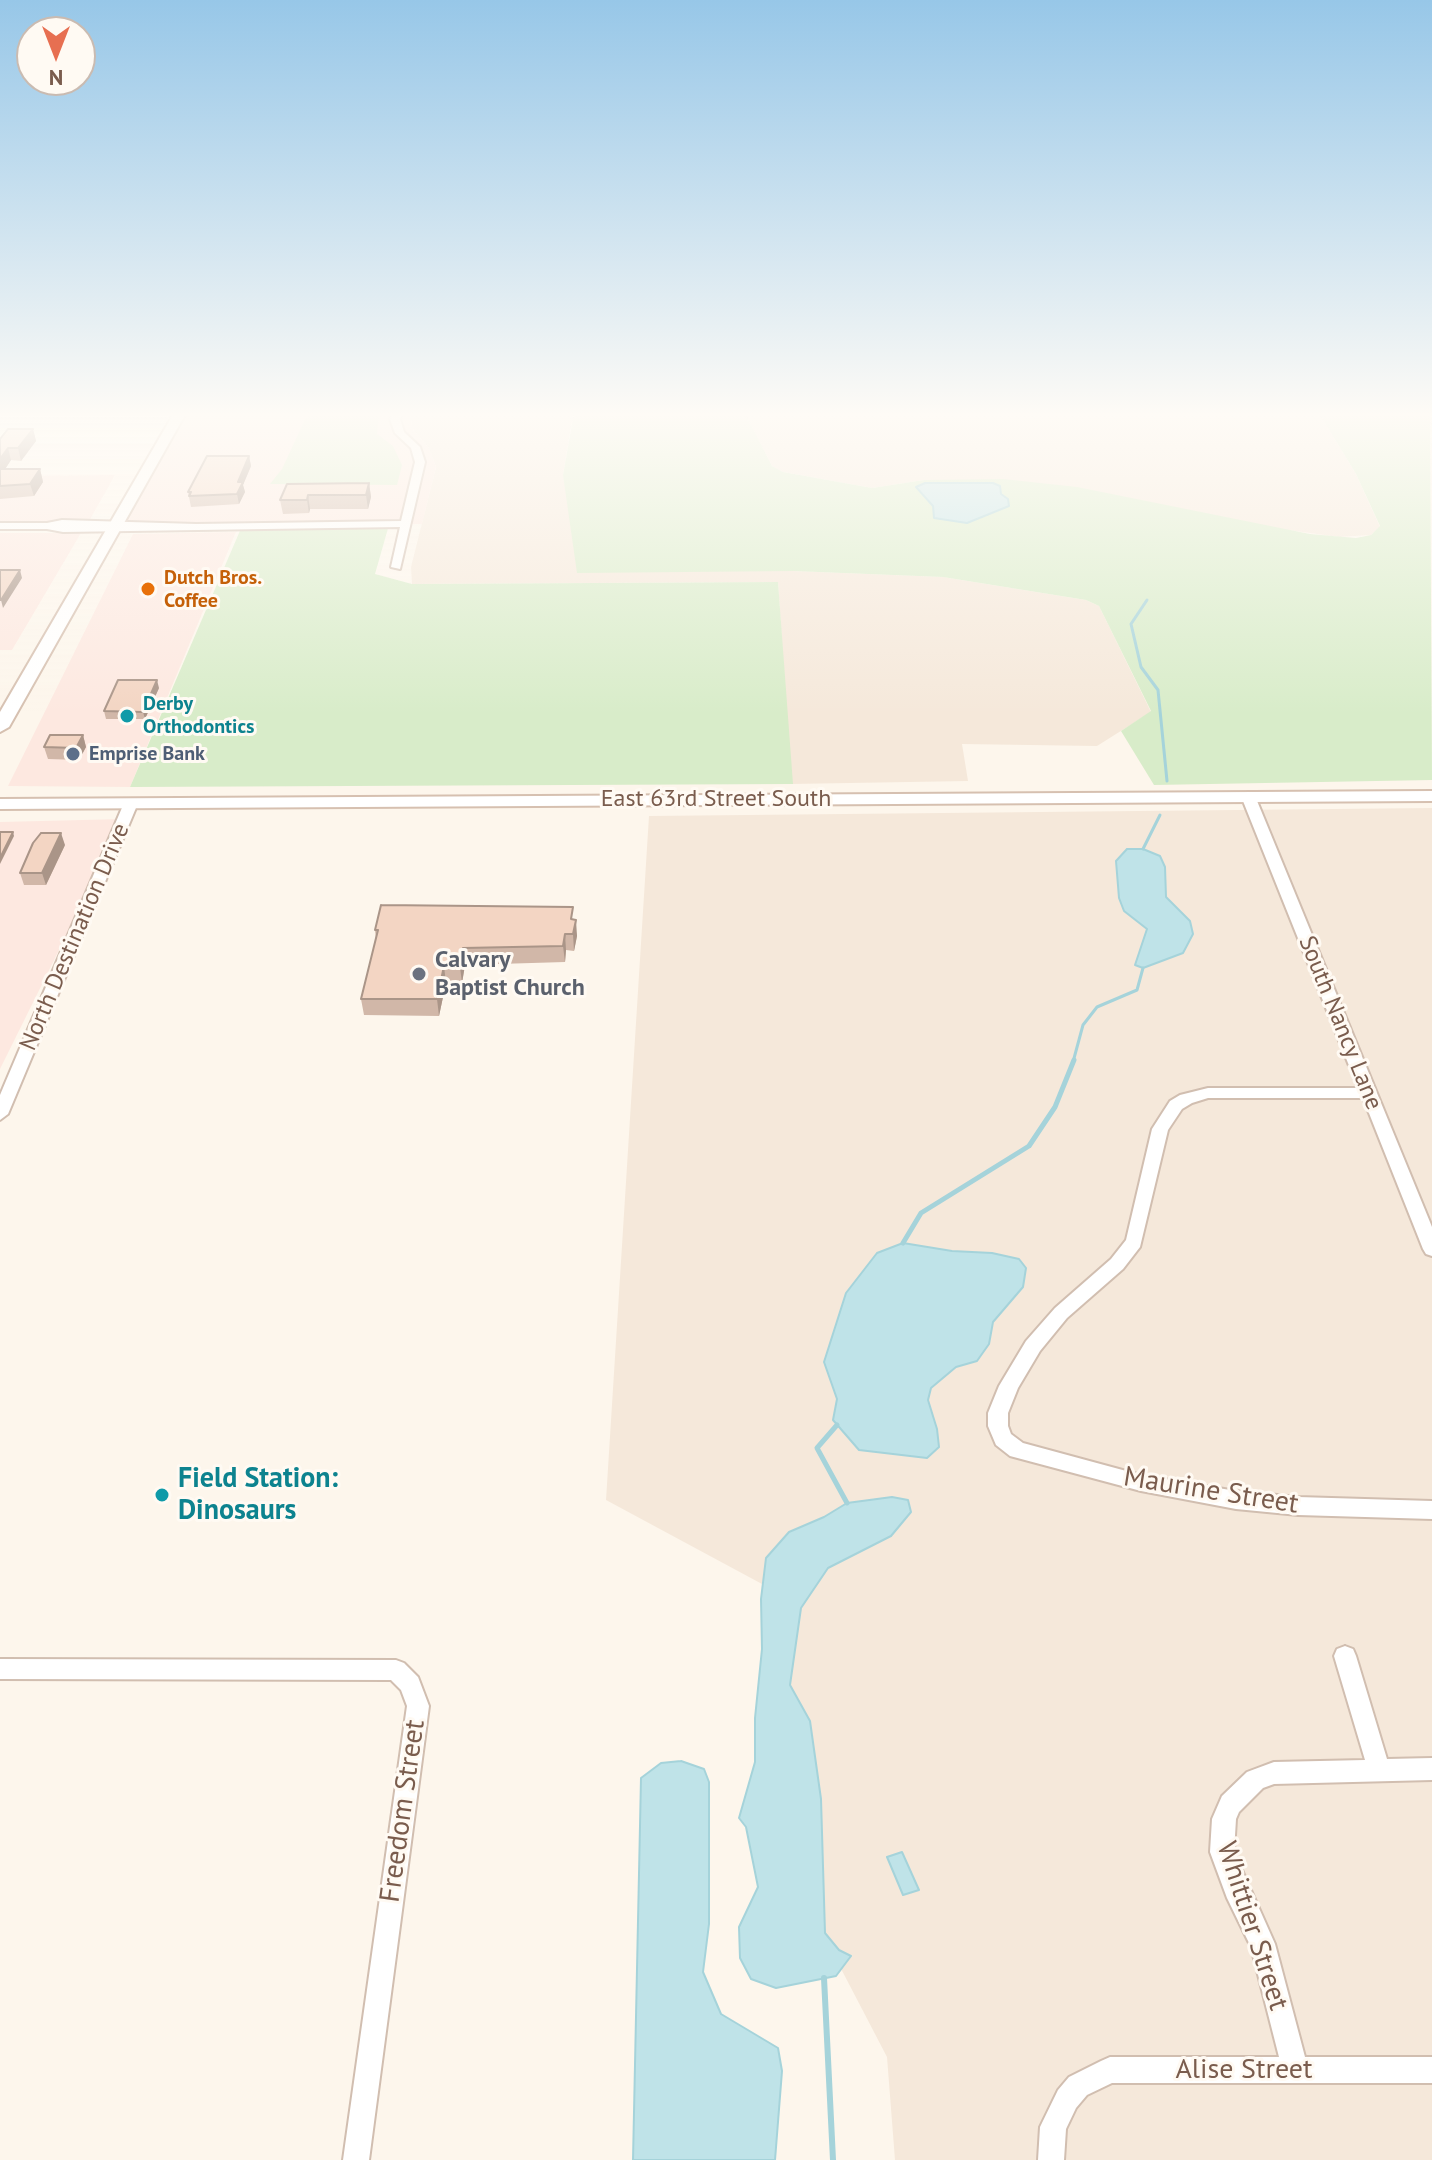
<!DOCTYPE html>
<style>
body{margin:0}
#map{position:relative;width:1432px;height:2160px;overflow:hidden;background:#fdf6ec;font-family:"PT Sans",sans-serif}
canvas{display:block}
.north{position:absolute;left:16px;top:16px;width:80px;height:80px;box-sizing:border-box;background:#fffaf3;border:2px solid #cabbb1;border-radius:50%;rotate:180deg;font-size:22px;font-weight:700;line-height:32px;text-align:center;color:#7a5c4d}
.north::after{content:'';display:block;margin:auto;width:28px;height:36px;background:#e76f51;clip-path:polygon(50% 0,100% 100%,50% 72%,0 100%)}
</style>
<div id="map">
<canvas width="1432" height="2160"></canvas>
<div class="north">N</div>
</div>
<script>
const ctx = document.querySelector('canvas').getContext('2d');
ctx.lineJoin = 'round';
function paint(path, color) { ctx.fillStyle = color; ctx.fill(path, 'evenodd'); }
const poly = rows => new Path2D(rows.map(r => 'M' + r).join(''));
function trace(path, color, width, dash) { ctx.strokeStyle = color; ctx.lineWidth = width; ctx.lineCap = dash ? 'butt' : 'round'; ctx.setLineDash(dash || []); ctx.stroke(path); }
function drawText(font, color, halo, rows, align = 'center') {
  ctx.font = font + ' "PT Sans",sans-serif'; ctx.lineWidth = 6; ctx.setLineDash([]); ctx.textBaseline = 'middle'; ctx.strokeStyle = halo; ctx.fillStyle = color; for (const [text, x, y, turn = 0] of rows) {
    ctx.save(); ctx.translate(x, y); ctx.rotate((+turn || 0) * Math.PI / 180); ctx.textAlign = isNaN(turn) ? turn : align; if (halo) ctx.strokeText(text, 0, 0); ctx.fillText(text, 0, 0); ctx.restore();
  }
}
const residential = poly([
 [411,413,573,414,563,475,793,571,943,577,1086,600,1099,606,1151,712,1097,746,962,744,968,781,791,784,778,582,412,584,411,567,436,467,429,448,412,428],
 [745,413,1319,413,1356,474,1380,527,1371,535,1339,537,924,480,872,488,783,472,772,466],
 [1432,808,1432,2160,895,2160,887,2057,825,1938,790,1685,801,1605,606,1500,649,816]
]);
const commercial = poly([
 [180,413,574,413,411,414,412,428,429,448,436,467,422,524,113,528],
 [115,475,88,523,0,523,0,476],
 [236,532,130,787,8,786,133,534],
 [0,533,81,533,12,650,0,650],
 [124,819,0,1069,0,822]
]);
const green = poly([
 [308,413,379,413,377,434,393,446,402,465,397,485,270,484,282,469],
 [574,413,745,413,772,466,783,472,872,488,924,480,1003,479,1077,487,1310,534,1356,538,1371,535,1380,526,1356,474,1319,413,1430,413,1432,780,1154,785,1121,731,1151,711,1099,606,1086,600,943,577,793,571,577,573,563,475],
 [389,525,375,574,412,584,778,582,793,784,130,787,242,526]
]);
const water = poly([
 [925,483,993,483,1000,486,1001,494,1008,499,1009,506,967,523,934,518,933,506,916,487,925,483],
 [1127,849,1143,849,1160,856,1165,867,1166,897,1190,921,1193,934,1183,953,1143,968,1135,965,1147,929,1124,911,1119,898,1116,861,1127,849],
 [903,1243,952,1251,992,1253,1019,1259,1026,1268,1023,1287,993,1322,989,1344,977,1361,956,1367,931,1388,928,1400,937,1429,939,1447,927,1458,859,1450,833,1420,837,1399,824,1362,846,1293,877,1253,903,1243],
 [892,1497,908,1500,911,1512,891,1536,828,1568,801,1608,790,1685,810,1721,821,1799,825,1933,839,1950,851,1956,836,1976,776,1988,751,1979,740,1958,739,1927,758,1887,746,1827,739,1818,755,1762,755,1718,762,1649,761,1599,766,1558,789,1532,824,1517,847,1503,892,1497],
 [681,1761,704,1769,709,1782,709,1924,703,1972,721,2014,778,2048,782,2071,775,2160,633,2160,641,1778,661,1763,681,1761],
 [902,1852,919,1890,903,1895,887,1857,902,1852]
]);
const streamFar2 = poly([
 [1147,600,1131,624,1141,667,1158,690,1167,781],
 [1143,849,1160,815],
 [1073,1062,1083,1025,1097,1007,1137,990,1143,968]
]);
const streamFar1 = poly([
 [903,1243,921,1213,1029,1146,1055,1107,1074,1060],
 [837,1425,817,1448,847,1503]
]);
const stream = poly([
 [824,1978,833,2160]
]);
const street = poly([
 [394,413,403,413,400,419,404,432,420,447,425,462,400,569,391,567,400,527,63,532,47,529,0,529,0,523,47,523,62,520,196,524,401,521,415,462,411,448,395,433,390,419,394,413],
 [1248,792,1255,796,1432,1227,1432,1256,1426,1254,1423,1249,1363,1098,1208,1098,1192,1103,1182,1109,1168,1130,1140,1247,1123,1269,1067,1318,1040,1351,1018,1388,1008,1413,1008,1426,1011,1434,1023,1443,1141,1475,1236,1491,1298,1497,1432,1501,1432,1519,1298,1515,1236,1509,1141,1491,1010,1456,996,1445,988,1426,988,1413,999,1386,1026,1341,1055,1308,1111,1259,1126,1240,1152,1129,1170,1101,1180,1095,1208,1088,1358,1088,1241,796,1248,792],
 [131,799,138,803,8,1114,0,1120,0,1095,124,803,131,799],
 [1345,1646,1353,1649,1356,1656,1387,1759,1432,1758,1432,1780,1274,1784,1263,1788,1239,1812,1236,1819,1234,1852,1275,1944,1305,2057,1432,2057,1432,2083,1112,2083,1087,2095,1076,2108,1066,2129,1064,2160,1038,2160,1040,2127,1058,2090,1069,2077,1101,2061,1110,2057,1279,2057,1251,1947,1227,1898,1210,1852,1212,1819,1222,1796,1247,1772,1255,1769,1274,1762,1365,1760,1334,1656,1337,1649,1345,1646],
 [0,1659,396,1660,404,1663,418,1677,429,1706,369,2160,343,2160,407,1706,401,1690,391,1680,0,1679,0,1659]
]);
const secondary = poly([
 [174,413,186,413,9,727,0,732,0,712,174,413],
 [1432,791,1432,801,0,809,0,799,1432,791]
]);
const wall = poly([
 [33,429,36,441,21,461,11,460,5,469,40,469,43,482,34,496,0,499,0,439],
 [249,456,251,466,243,485,245,492,239,504,191,507,188,492],
 [369,483,371,497,368,509,310,509,309,513,283,514,280,500],
 [159,688,145,719,106,719,104,711],
 [83,735,86,747,79,760,48,759,44,747],
 [65,845,46,885,24,885,20,873],
 [573,919,577,936,574,951,566,950,565,962,465,965,462,983,446,983,439,1016,364,1015,361,999,376,939,375,930]
]);
const shadedWall = poly([
 [33,429,36,441,21,461,18,448],
 [8,448,11,460,0,477,0,459],
 [249,456,251,466,243,485,245,492,239,504,237,494,238,482],
 [40,469,43,482,34,496,30,484],
 [369,483,371,497,368,509,366,495],
 [308,495,310,509,309,513,307,500],
 [20,570,22,578,3,608,1,600],
 [157,680,159,688,145,719,143,712],
 [83,735,86,747,79,760,76,748],
 [13,832,14,836,0,864,0,858],
 [61,833,65,845,46,885,42,873],
 [576,920,577,936,574,951,573,934],
 [565,934,566,950,565,962,563,946],
 [463,948,465,965,462,983,460,967],
 [444,966,446,983,439,1016,437,999]
]);
const building = poly([
 [8,429,33,429,18,448,8,448,0,459,0,439,8,429],
 [207,456,249,456,238,482,243,482,237,494,189,496,191,492,188,492,207,456],
 [0,469,40,469,30,484,0,486,0,469],
 [369,483,366,495,308,495,307,500,280,500,287,484,369,483],
 [0,570,20,570,1,600,0,600,0,570],
 [118,680,157,680,143,712,104,711,118,680],
 [50,735,83,735,76,748,44,747,50,735],
 [0,832,13,832,0,858,0,832],
 [41,833,61,833,42,873,20,873,33,843,41,833],
 [381,905,573,907,571,919,576,920,573,934,565,934,563,946,463,948,460,967,444,966,437,999,361,999,378,930,375,930,381,905]
]);
const markers = [
 [148,589,8,"#e8710a"],
 [127,716,8,"#0f9aa8"],
 [73,754,8,"#5c6f8a"],
 [419,974,8,"#6b7280"],
 [162,1495,8,"#0f9aa8"]
];
const farFoodnames = [
 ["Dutch Bros.",164,578],
 ["Coffee",164,601]
];
const farCulturenames = [
 ["Derby",143,704],
 ["Orthodontics",143,727]
];
const farServicenames = [
 ["Emprise Bank",89,754]
];
const streetNames = [
 ["East 63rd Street South",716,799],
 ["North Destination Drive",75,937,-67],
 ["South Nancy Lane",1340,1023,68]
];
const worshipNames = [
 ["Calvary",435,960],
 ["Baptist Church",435,988]
];
const nearCulturenames = [
 ["Field Station:",178,1479],
 ["Dinosaurs",178,1511]
];
const nearStreetnames = [
 ["Maurine Street",1211,1491,9],
 ["Freedom Street",403,1811,-82],
 ["Whittier Street",1252,1926,72],
 ["Alise Street",1244,2070]
];
paint(residential, '#f5e8da');
paint(commercial, '#fde8e0');
paint(green, '#d8ecc9');
paint(water, '#bfe3e8');
trace(water, '#a5d3da', 2);
trace(streamFar2, '#a5d3da', 3);
trace(streamFar1, '#a5d3da', 5);
trace(stream, '#a5d3da', 6);
trace(street, '#d1beb0', 4);
trace(secondary, '#d6c0b0', 4);
paint(street, '#fff');
paint(secondary, '#fff');
paint(wall, '#d1b7a8');
paint(shadedWall, '#aa9588');
paint(building, '#f3d5c3');
trace(building, '#aa9588', 2);
const sky = ctx.createLinearGradient(0, 0, 0, 715);
sky.addColorStop(0, '#97c7e8');
sky.addColorStop(0.58, '#fefbf6');
sky.addColorStop(1, '#fefbf600');
ctx.fillStyle = sky;
ctx.fillRect(0, 0, 1432, 715);
for (const [x, y, r, color] of markers) { const dot = new Path2D(); dot.arc(x, y, r, 0, 2 * Math.PI); ctx.fillStyle = color; ctx.fill(dot); trace(dot, '#fffaf3', 3); }
drawText('bold 20px', '#c56008', '#fffaf3', farFoodnames, 'left');
drawText('bold 20px', '#0d838f', '#fffaf3', farCulturenames, 'left');
drawText('bold 20px', '#4e5e75', '#fffaf3', farServicenames, 'left');
drawText('24px', '#7a5c4d', '#fffaf3', streetNames);
drawText('bold 24px', '#5b616d', '#fffaf3', worshipNames, 'left');
drawText('bold 28px', '#0d838f', '#fffaf3', nearCulturenames, 'left');
drawText('28px', '#7a5c4d', '#fffaf3', nearStreetnames);
</script>
